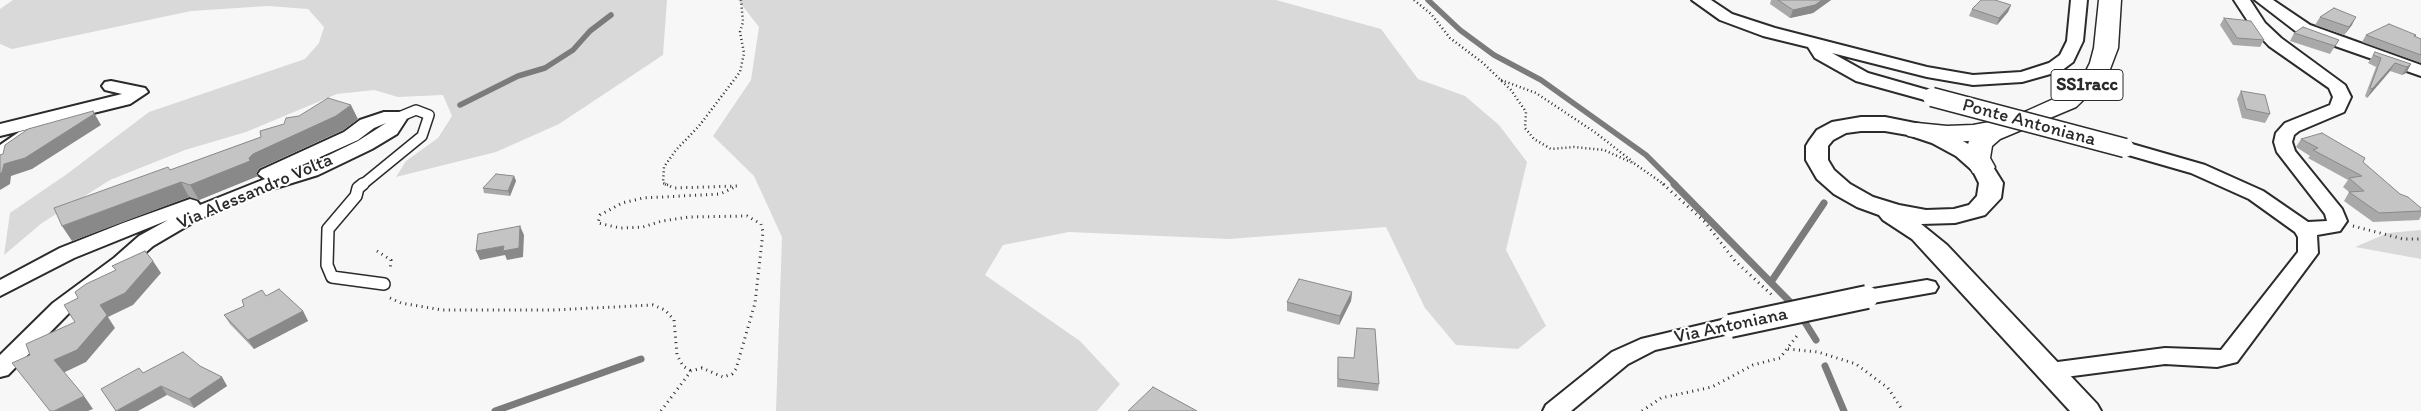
<!DOCTYPE html>
<style>
body{margin:0}
canvas{display:block;background:#f7f7f7}
</style>
<canvas width="2421" height="411"></canvas>
<script>
const ctx = document.querySelector('canvas').getContext('2d');
ctx.lineJoin = 'round';
function paint(path, color) { ctx.fillStyle = color; ctx.fill(path, 'evenodd'); }
const poly = rows => new Path2D(rows.map(r => 'M' + r).join(''));
function trace(path, color, width, dash) { ctx.strokeStyle = color; ctx.lineWidth = width; ctx.lineCap = dash ? 'butt' : 'round'; ctx.setLineDash(dash || []); ctx.stroke(path); }
function drawText(font, color, halo, rows, align = 'center') {
  ctx.font = font + ' Itim,sans-serif'; ctx.lineWidth = 4; ctx.setLineDash([]); ctx.textBaseline = 'middle'; ctx.strokeStyle = halo; ctx.fillStyle = color; for (const [text, x, y, turn = 0] of rows) {
    ctx.save(); ctx.translate(x, y); ctx.rotate((+turn || 0) * Math.PI / 180); ctx.textAlign = isNaN(turn) ? turn : align; if (halo) ctx.strokeText(text, 0, 0); ctx.fillText(text, 0, 0); ctx.restore();
  }
}
const green = poly([
 [13,0,667,0,663,55,559,124,496,152,396,177,406,161,438,138,452,116,443,95,398,97,374,90,337,94,246,132,185,150,110,180,42,223,4,255,10,213,67,174,149,112,305,59,319,43,324,27,308,9,268,6,191,11,12,49,0,44,0,9],
 [738,0,1276,0,1381,29,1418,79,1465,96,1499,125,1527,162,1506,250,1546,326,1518,349,1456,345,1425,308,1386,227,1229,239,1069,232,1003,245,985,275,1080,341,1120,384,1097,411,776,411,782,237,754,176,713,136,751,80,759,27],
 [2421,230,2421,259,2355,247,2388,233]
]);
const streamFar1 = poly([
 [1428,0,1460,30,1494,55,1541,80,1646,155,1676,185],
 [460,105,518,76,545,68,573,50,590,31,611,15]
]);
const stream = poly([
 [1674,184,1795,307],
 [1771,282,1824,203],
 [1801,316,1816,340],
 [1825,366,1844,411],
 [495,411,641,359]
]);
const pathFar1 = poly([
 [1414,0,1431,14,1450,38,1483,63,1511,90,1526,112,1525,128,1534,139,1551,149,1574,147,1604,150,1635,164,1665,185],
 [1501,80,1536,93,1596,133,1633,162],
 [668,185,663,183,664,167,676,150,699,126,740,72,744,53,740,32,743,22,741,0]
]);
const path = poly([
 [1663,184,1705,222,1735,261,1772,295],
 [2353,226,2403,239,2421,239],
 [377,251,391,260,390,270],
 [390,298,401,303,442,310,553,310,653,305,665,310,674,320,677,355,683,366,691,371],
 [1788,349,1818,352,1856,364,1888,388,1903,411],
 [661,411,691,371,702,368,723,377,732,374,736,369,755,303,763,232,761,224,747,216,689,217,662,221,643,227,620,228,598,223,600,215,622,203,643,198,720,194,737,186,674,188,665,184],
 [1642,411,1661,398,1712,387,1753,365,1780,358,1799,333]
]);
const serviceFar1 = poly([
 [362,185,422,136,429,115,416,110,399,117]
]);
const service = poly([
 [363,184,358,188,356,196,328,229,327,265,332,277,384,284]
]);
const minor = poly([
 [1692,0,1711,0,1732,14,1775,28,1927,67,1973,75,2021,72,2049,63,2060,55,2067,41,2071,0,2087,0,2083,41,2073,62,2061,71,2022,82,1973,85,1927,77,1832,53,1868,73,1938,93,1941,97,1938,101,1932,102,1856,81,1815,58,1808,47,1763,36,1720,20,1692,0],
 [2234,0,2250,0,2265,23,2281,38,2345,85,2351,97,2344,112,2299,131,2294,135,2292,142,2295,151,2342,209,2347,221,2340,231,2317,235,2318,253,2237,362,2217,367,2165,364,2050,379,2042,377,2038,371,2042,365,2050,363,2165,348,2221,350,2298,252,2298,237,2295,232,2249,199,2191,173,2118,152,2116,148,2118,144,2125,142,2205,165,2263,191,2308,222,2327,221,2325,214,2277,152,2274,142,2276,133,2285,123,2330,105,2333,97,2329,88,2269,46,2253,29,2234,0],
 [2255,0,2273,0,2310,25,2421,65,2421,76,2298,33,2255,0],
 [111,81,145,88,148,92,130,104,0,136,0,124,122,94,105,90,102,86,105,82,111,81],
 [384,112,399,112,405,113,408,117,397,134,372,149,318,175,266,191,199,219,153,246,128,268,69,313,8,375,0,377,0,355,53,303,114,258,139,236,168,220,74,258,0,296,0,280,60,248,123,223,190,199,197,201,200,205,265,179,258,174,261,170,344,132,360,120,384,112],
 [386,123,358,141,304,167,289,171,358,140,374,128,386,123],
 [26,130,33,132,35,136,33,140,7,158,0,160,0,145,19,132,26,130],
 [1927,280,1935,282,1938,287,1935,292,1867,304,1859,302,1856,297,1859,292,1867,290,1927,280],
 [1730,318,1738,321,1741,326,1738,331,1655,350,1628,364,1571,411,1543,411,1546,405,1612,352,1641,339,1730,318]
]);
const tertiary = poly([
 [1861,117,1885,117,1920,124,1948,133,1972,146,1990,162,2003,183,2001,198,1985,215,1955,223,1921,224,1947,245,2097,404,2101,411,2070,411,1912,239,1883,220,1879,215,1857,207,1834,194,1817,179,1806,160,1806,146,1809,141,1817,130,1832,122,1861,117],
 [1861,131,1885,131,1908,135,1932,143,1956,156,1973,171,1979,183,1977,196,1969,205,1954,209,1926,210,1899,205,1873,197,1850,184,1834,170,1828,160,1828,146,1833,140,1846,133,1861,131]
]);
const primary = poly([
 [2099,0,2121,0,2118,48,2107,77,2076,107,2000,139,1992,146,1990,158,1995,167,1991,173,1982,175,1973,173,1964,158,1969,141,1947,142,1908,136,1904,131,1908,126,1917,123,1947,126,1973,125,2011,118,2058,97,2085,73,2090,63,2094,48,2099,0]
]);
const minorBridgeFar1 = poly([
 [1932,97,2125,148]
]);
const minorBridge = poly([
 [1730,326,1867,297]
]);
const wall = poly([
 [1771,0,1831,0,1813,13,1790,18,1770,4],
 [2011,5,2008,12,1997,25,1969,16,1972,9],
 [2320,17,2352,25,2344,35,2315,25],
 [2224,18,2264,40,2260,47,2233,45,2220,25],
 [2294,33,2339,40,2330,54,2290,41],
 [2366,35,2416,35,2415,37,2421,39,2421,63,2362,42],
 [2373,55,2411,64,2406,73,2402,75,2390,71,2367,98,2365,96,2376,67,2368,63],
 [2241,91,2270,114,2265,123,2242,118,2237,99],
 [358,119,343,130,260,168,256,173,258,176,199,200,189,197,72,241,170,170,261,137],
 [2301,139,2363,162,2400,194,2421,208,2421,216,2419,220,2373,222,2344,201,2349,192,2343,187,2348,180,2308,158,2310,156,2296,147],
 [514,176,516,181,510,196,484,193,483,188],
 [1352,292,1351,301,1339,325,1287,311,1287,302],
 [266,296,303,311,308,321,254,349,230,324,224,315],
 [1338,357,1354,358,1379,384,1378,391,1337,387],
 [200,366,222,377,227,386,194,408,167,395,143,373]
]);
const shadedWall = poly([
 [1822,0,1831,0,1813,13,1790,18,1793,10],
 [2011,5,2008,12,1997,25,1999,18],
 [2356,17,2352,25,2344,35,2349,27],
 [2395,63,2390,71,2367,98,2372,89],
 [2411,64,2406,73,2402,75,2407,67],
 [351,105,358,119,343,130,260,168,256,173,258,176,199,200,190,185,249,158,253,154],
 [93,111,101,125,32,169,11,176,10,184,0,190,0,174,4,164],
 [514,176,516,181,510,196,508,191],
 [181,182,189,197,72,241,62,226],
 [520,226,524,235,523,257,507,260,505,255,480,260,476,251],
 [153,261,161,273,133,305,108,317,115,328,86,362,63,373,54,360,100,305],
 [1352,292,1351,301,1339,325,1340,316],
 [303,311,308,321,254,349,248,340],
 [222,377,227,386,194,408,189,399],
 [161,386,167,395,138,411,116,411],
 [84,396,93,409,88,411,54,411]
]);
const building = poly([
 [1778,0,1822,0,1815,5,1793,10,1778,0],
 [1981,0,1995,0,2011,5,1999,18,1972,9,1981,0],
 [2334,8,2356,17,2349,27,2320,17,2334,8],
 [2224,18,2251,21,2264,40,2237,38,2224,18],
 [2389,24,2416,35,2414,36,2421,39,2421,55,2366,35,2389,24],
 [2303,27,2339,40,2335,46,2294,33,2303,27],
 [2375,52,2411,64,2407,67,2395,63,2372,89,2370,88,2381,58,2373,55,2375,52],
 [2241,91,2265,95,2270,114,2246,109,2241,91],
 [328,98,351,105,336,116,253,154,249,158,250,161,190,185,181,182,62,226,54,208,168,167,170,170,261,137,260,131,284,124,286,118,299,116,328,98],
 [93,111,94,114,25,158,4,164,2,172,0,174,0,155,3,154,5,145,28,129,93,111],
 [2322,133,2365,158,2363,162,2400,194,2408,197,2421,208,2421,211,2379,213,2349,192,2364,191,2349,178,2362,176,2313,150,2318,148,2301,139,2322,133],
 [496,174,514,176,508,191,483,188,496,174],
 [520,226,519,248,503,251,504,246,476,251,478,234,520,226],
 [145,251,153,261,125,293,100,305,107,315,77,350,54,360,84,396,54,411,50,411,12,363,30,355,26,344,75,322,64,305,78,298,75,292,86,284,116,270,112,266,145,251],
 [1299,279,1352,292,1340,316,1287,302,1299,279],
 [279,289,303,311,248,340,224,315,244,306,242,300,262,290,266,296,279,289],
 [1357,328,1375,329,1379,384,1338,379,1338,357,1354,358,1357,328],
 [183,352,200,366,222,377,189,399,161,386,116,411,101,389,139,368,143,373,183,352],
 [1153,387,1197,411,1128,411,1153,387]
]);
const shields = [
 [2087,85,72]
];
const shieldNames = [
 ["SS1racc",2087,85]
];
const streetNames = [
 ["Ponte Antoniana",2029,123,15],
 ["Via Alessandro Volta",255,192,-23],
 ["Via Antoniana",1731,326,-12]
];
paint(green, '#d9d9d9');
trace(streamFar1, '#7b7b7b', 5.5);
trace(stream, '#7b7b7b', 7);
trace(serviceFar1, '#2b2b2b', 12);
trace(service, '#2b2b2b', 14);
trace(minor, '#2b2b2b', 4);
trace(tertiary, '#2b2b2b', 4);
trace(primary, '#2b2b2b', 3);
trace(pathFar1, '#2b2b2b', 2.5, [1, 3]);
trace(path, '#2b2b2b', 3, [1, 4.5]);
trace(serviceFar1, '#fff', 9);
trace(service, '#fff', 11);
paint(minor, '#fff');
paint(tertiary, '#fff');
paint(primary, '#fff');
trace(minorBridgeFar1, '#2b2b2b', 21, []);
trace(minorBridge, '#2b2b2b', 26, []);
trace(minorBridgeFar1, '#fff', 18);
trace(minorBridge, '#fff', 22);
paint(wall, '#a9a9a9');
paint(shadedWall, '#898989');
paint(building, '#c4c4c4');
trace(building, '#898989', 1);
for (const [x, y, w] of shields) { const box = new Path2D(); box.roundRect(x - w / 2, y - 15.5, w, 31, 4); ctx.fillStyle = '#fff'; ctx.fill(box); trace(box, '#2b2b2b', 1); }
drawText('bold 18px', '#2b2b2b', null, shieldNames);
drawText('19px', '#2b2b2b', '#fff', streetNames);
</script>
